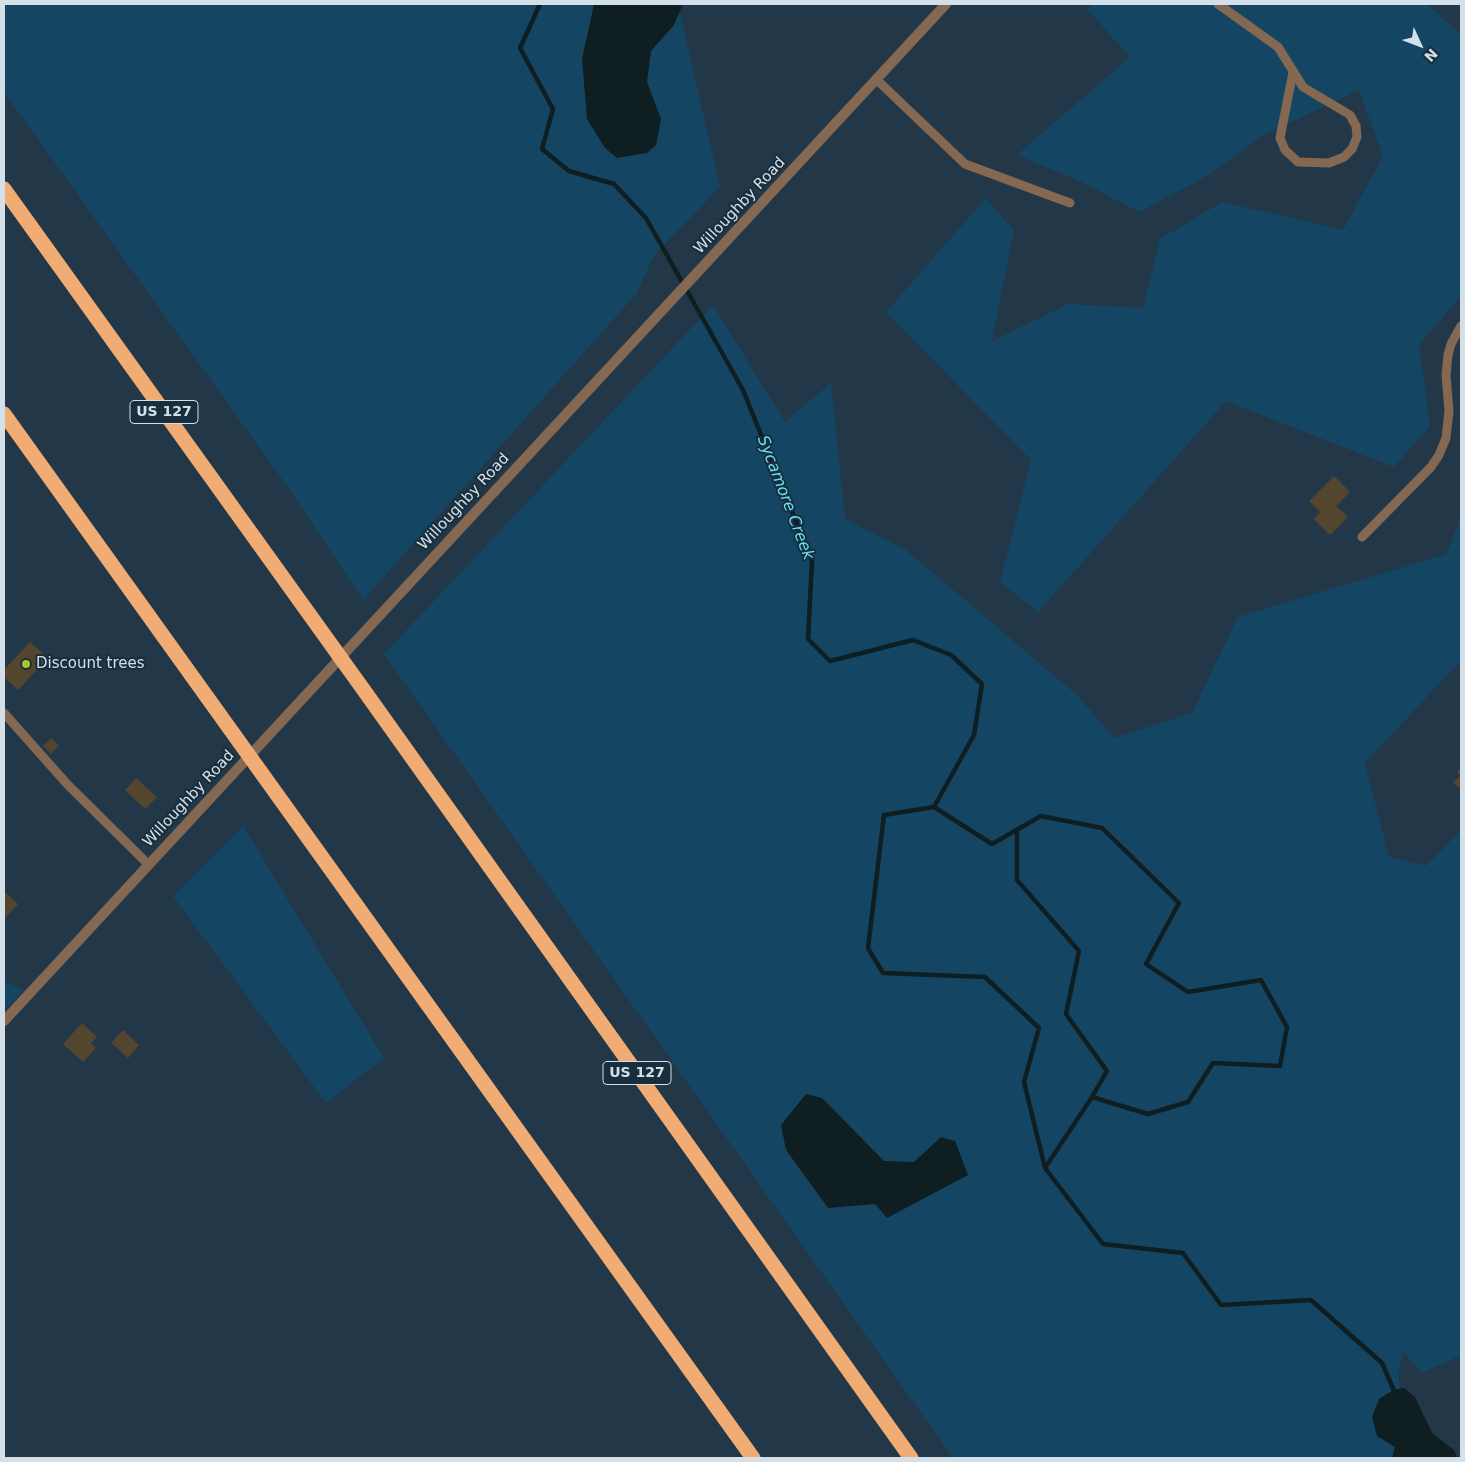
<!DOCTYPE html>
<style>
body{margin:0}
#map{position:relative;width:1465px;height:1462px;overflow:hidden;background:#223848;font-family:"DejaVu Sans",sans-serif}
canvas{display:block}
.frame{position:absolute;inset:0;border:5px solid #d3e0ea;pointer-events:none}
.north{position:absolute;left:1395px;top:20px;width:50px;height:50px;-webkit-text-stroke:4px #182e3d;paint-order:stroke;rotate:133deg;font-size:14px;font-weight:700;line-height:20px;text-align:center;color:#d3e0ea}
.north::after{content:'';display:block;margin:auto;width:18px;height:22px;background:#d3e0ea;clip-path:polygon(50% 0,100% 100%,50% 72%,0 100%)}
</style>
<div id="map">
<canvas width="1465" height="1462"></canvas>
<div class="frame"></div>
<div class="north">N</div>
</div>
<script>
const ctx = document.querySelector('canvas').getContext('2d');
ctx.lineJoin = 'round';
function paint(path, color) { ctx.fillStyle = color; ctx.fill(path, 'evenodd'); }
const poly = rows => new Path2D(rows.map(r => 'M' + r).join(''));
function trace(path, color, width, dash) { ctx.strokeStyle = color; ctx.lineWidth = width; ctx.lineCap = dash ? 'butt' : 'round'; ctx.setLineDash(dash || []); ctx.stroke(path); }
function drawText(font, color, halo, rows, align = 'center') {
  ctx.font = font + ' "DejaVu Sans",sans-serif'; ctx.lineWidth = 4; ctx.setLineDash([]); ctx.textBaseline = 'middle'; ctx.strokeStyle = halo; ctx.fillStyle = color; for (const [text, x, y, turn = 0] of rows) {
    ctx.save(); ctx.translate(x, y); ctx.rotate((+turn || 0) * Math.PI / 180); ctx.textAlign = isNaN(turn) ? turn : align; if (halo) ctx.strokeText(text, 0, 0); ctx.fillText(text, 0, 0); ctx.restore();
  }
}
const green = poly([
 [4,4,678,4,720,187,654,255,637,293,363,600,292,493,4,92],
 [1092,4,1427,4,1461,35,1461,296,1419,345,1430,426,1394,467,1226,401,1038,612,1000,582,1031,460,886,312,986,198,1014,231,992,341,1068,304,1143,308,1160,239,1222,202,1343,230,1383,156,1359,90,1262,136,1209,175,1139,212,1082,182,1017,155,1130,57,1088,10],
 [713,305,785,422,831,383,845,519,906,550,1078,696,1114,738,1192,713,1238,617,1447,554,1461,516,1461,660,1365,763,1389,857,1426,866,1461,830,1461,1355,1422,1373,1403,1352,1398,1375,1410,1458,953,1458,384,654],
 [243,826,384,1058,326,1103,173,896],
 [4,981,24,990,4,1010]
]);
const water = poly([
 [594,4,683,4,674,25,651,51,647,82,661,119,656,145,647,153,617,158,605,148,587,119,582,59],
 [806,1094,822,1098,884,1161,914,1162,941,1137,955,1141,968,1175,887,1218,875,1204,828,1208,786,1150,781,1125],
 [1404,1388,1415,1397,1432,1433,1454,1450,1458,1458,1392,1458,1395,1447,1377,1436,1372,1417,1379,1399,1393,1390]
]);
const stream = poly([
 [540,4,520,48,553,109,542,149,569,171,614,184,646,218,743,390,812,561,808,639,830,661,913,640,951,655,982,684,974,735,934,807,992,844,1041,816,1102,828,1179,903,1146,964,1188,992,1261,980,1287,1027,1280,1066,1213,1063,1188,1102,1148,1114,1092,1097,1045,1168,1103,1244,1183,1253,1221,1305,1311,1300,1382,1363,1396,1395],
 [934,807,884,815,868,948,883,973,985,977,1039,1028,1024,1082,1045,1168],
 [1017,830,1017,880,1079,951,1066,1014,1107,1071,1092,1097]
]);
const building = poly([
 [1334,476,1350,492,1336,506,1348,517,1330,535,1314,519,1320,512,1309,501],
 [30,642,48,658,18,690,4,677,4,670],
 [51,738,59,745,51,754,43,746],
 [1461,769,1461,786,1459,788,1453,782,1460,776,1457,772],
 [136,778,157,797,145,809,125,790],
 [4,891,18,904,4,919],
 [82,1023,97,1037,91,1043,96,1048,83,1062,63,1044],
 [123,1030,139,1045,128,1058,111,1043]
]);
const service = poly([
 [1218,4,1278,47,1303,87,1350,115,1356,126,1357,137,1352,149,1344,157,1329,163,1298,162,1285,150,1280,138,1293,72],
 [877,80,965,164,1070,203],
 [1362,537,1431,467,1439,455,1446,438,1449,411,1446,375,1448,355,1451,344,1461,326],
 [4,713,67,784,149,865]
]);
const tertiary = poly([
 [4,1021,946,4]
]);
const motorway = poly([
 [4,189,363,689,911,1458],
 [4,414,753,1458]
]);
const markers = [
 [26,664,5,"#a3c926"]
];
const shields = [
 [164,412,68],
 [637,1073,68]
];
const shieldNames = [
 ["US 127",164,412],
 ["US 127",637,1073]
];
const streetNames = [
 ["Willoughby Road",740,206,-47],
 ["Willoughby Road",464,502,-47],
 ["Willoughby Road",189,799,-47]
];
const poiNames = [
 ["Discount trees",36,664]
];
const waterNames = [
 ["Sycamore Creek",785,498,69]
];
paint(green, '#144664');
paint(water, '#0e1e21');
trace(stream, '#0e1e21', 4.5);
paint(building, '#54452f');
trace(service, '#846852', 9);
trace(tertiary, '#846852', 10);
trace(motorway, '#f1ac73', 15);
for (const [x, y, r, color] of markers) { const dot = new Path2D(); dot.arc(x, y, r, 0, 2 * Math.PI); ctx.fillStyle = color; ctx.fill(dot); trace(dot, '#182e3d', 2); }
for (const [x, y, w] of shields) { const box = new Path2D(); box.roundRect(x - w / 2, y - 11.5, w, 23, 4); ctx.fillStyle = '#182e3d'; ctx.fill(box); trace(box, '#d3e0ea', 1); }
drawText('bold 14px', '#d3e0ea', null, shieldNames);
drawText('15px', '#d3e0ea', '#182e3d', streetNames);
drawText('15px', '#d3e0ea', '#182e3d', poiNames, 'left');
drawText('italic 16px', '#66dcf5', '#182e3d', waterNames);
</script>
